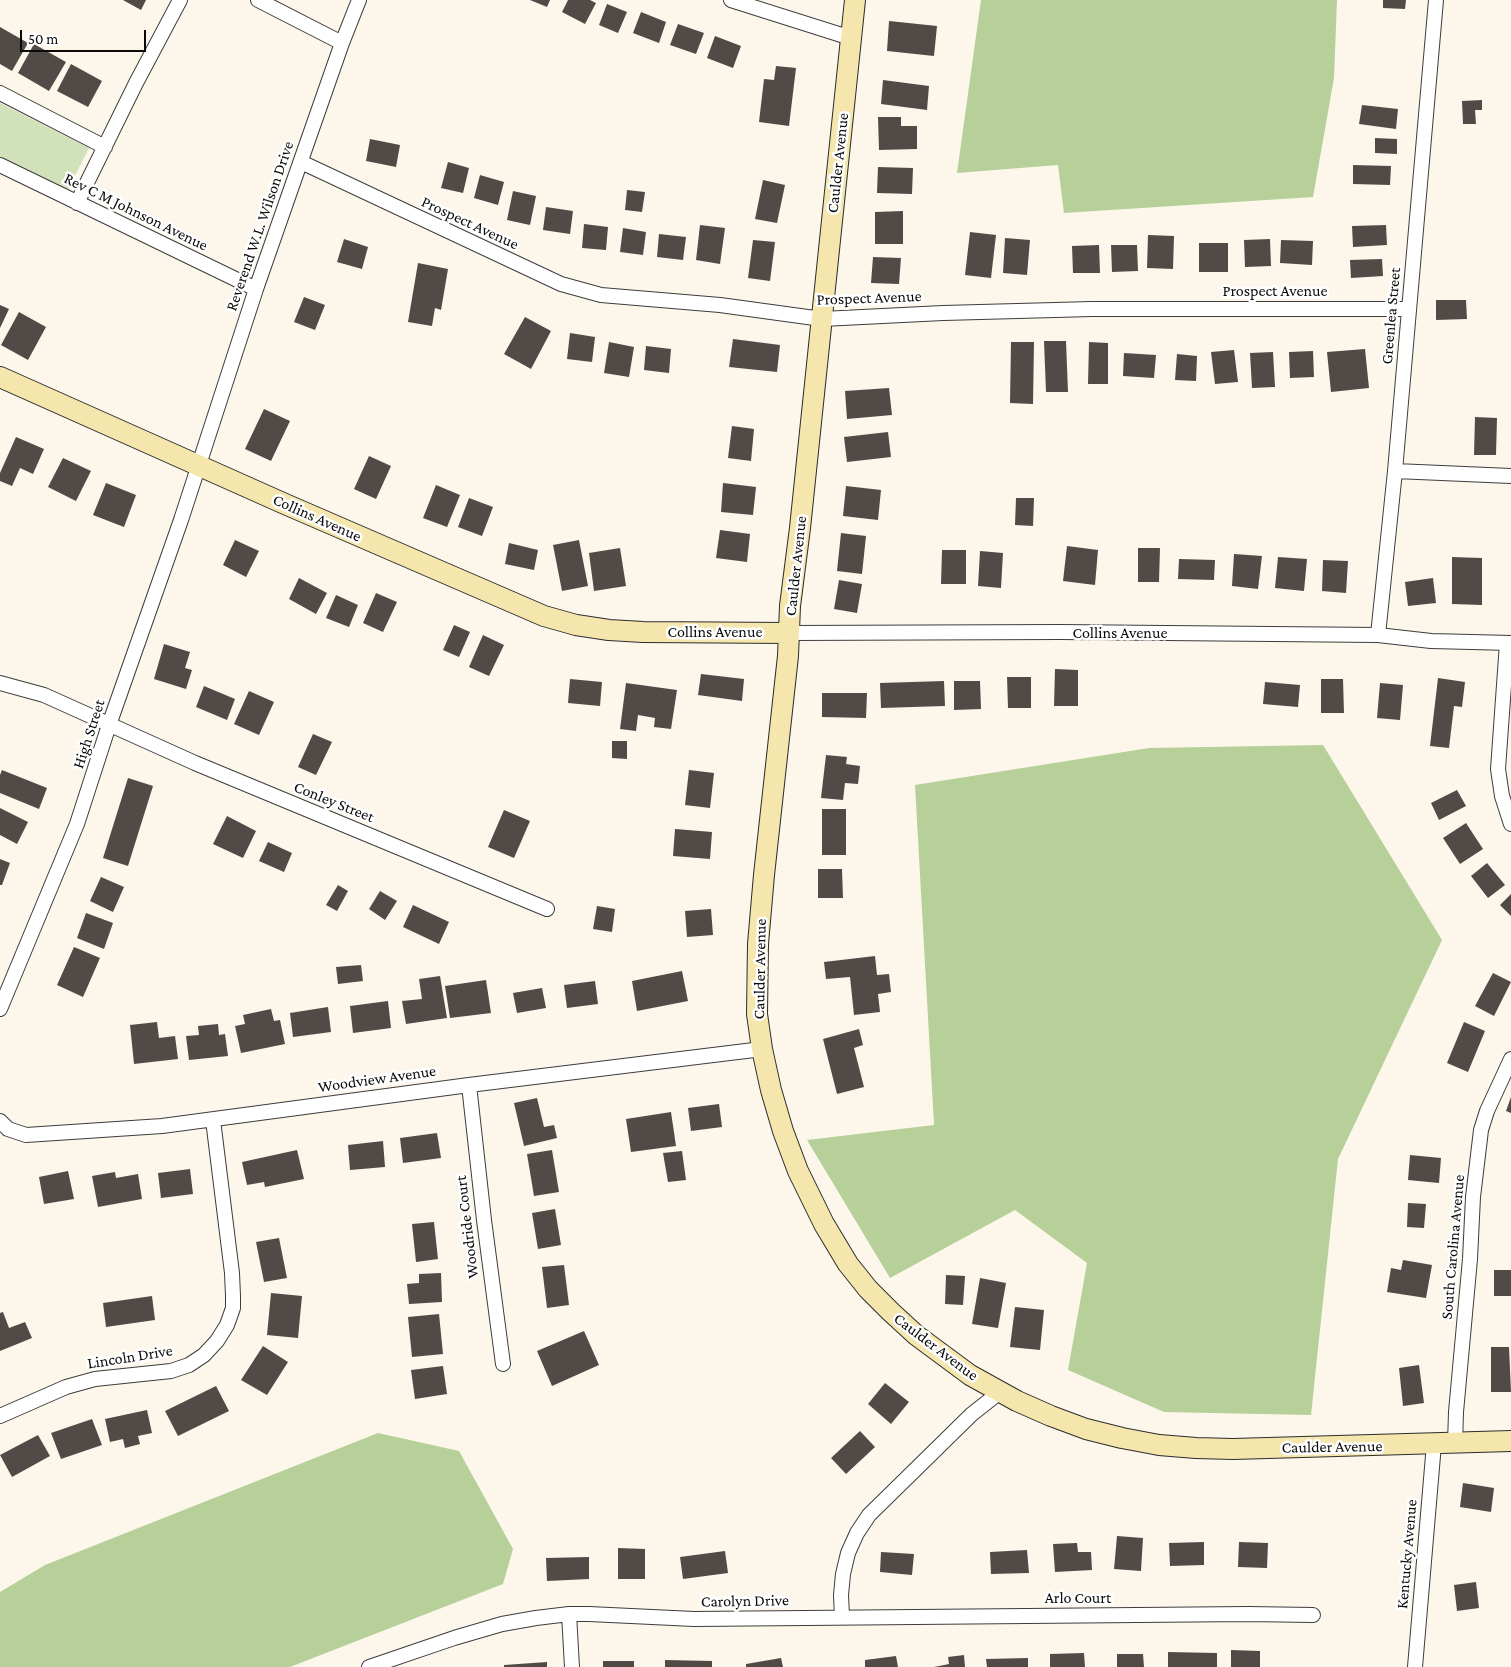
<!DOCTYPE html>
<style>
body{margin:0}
#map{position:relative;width:1511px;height:1667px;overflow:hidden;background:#fcf7ea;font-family:"Crimson Pro",serif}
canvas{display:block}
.scale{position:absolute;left:20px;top:30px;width:126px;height:22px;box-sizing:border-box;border:2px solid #0a0a0a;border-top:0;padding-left:6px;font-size:15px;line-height:18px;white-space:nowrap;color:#0a0a0a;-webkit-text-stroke:4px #fff;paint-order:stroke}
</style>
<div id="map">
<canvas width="1511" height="1667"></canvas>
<div class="scale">50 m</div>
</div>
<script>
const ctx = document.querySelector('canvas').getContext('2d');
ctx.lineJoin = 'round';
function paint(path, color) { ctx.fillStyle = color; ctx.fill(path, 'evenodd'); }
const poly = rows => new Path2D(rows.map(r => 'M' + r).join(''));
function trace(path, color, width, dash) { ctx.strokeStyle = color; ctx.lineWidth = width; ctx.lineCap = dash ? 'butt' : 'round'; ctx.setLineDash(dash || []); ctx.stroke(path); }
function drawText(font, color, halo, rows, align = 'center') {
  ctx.font = font + ' "Crimson Pro",serif'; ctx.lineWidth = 5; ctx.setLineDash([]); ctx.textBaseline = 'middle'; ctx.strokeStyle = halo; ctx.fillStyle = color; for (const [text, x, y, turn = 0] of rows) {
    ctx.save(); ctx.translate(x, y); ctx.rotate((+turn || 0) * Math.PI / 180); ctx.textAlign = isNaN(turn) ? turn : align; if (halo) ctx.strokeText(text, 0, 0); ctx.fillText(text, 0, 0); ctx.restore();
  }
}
const green = poly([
 [0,103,89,148,67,191,0,157]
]);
const forest = poly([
 [981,0,1337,0,1334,78,1313,197,1064,213,1058,165,957,173],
 [1323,745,1442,940,1338,1159,1311,1415,1164,1412,1068,1370,1087,1263,1015,1210,890,1278,807,1140,934,1125,915,785,1149,748],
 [378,1433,459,1451,513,1549,503,1584,290,1667,0,1667,0,1592,45,1565]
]);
const building = poly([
 [123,0,146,0,141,10],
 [530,0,550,0,547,7],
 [568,0,590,0,596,3,585,24,562,12],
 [1383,0,1406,0,1405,9,1383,8],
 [607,4,627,12,618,33,599,25],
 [641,12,666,22,659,43,633,33],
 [889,21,937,26,934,56,887,51],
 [678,24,704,33,696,54,670,45],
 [0,27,28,43,12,71,0,64],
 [715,36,741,46,733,68,707,58],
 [34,44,66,62,49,91,18,73],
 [71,64,102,81,88,107,57,91],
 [776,66,796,68,789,126,759,122,764,79,774,80],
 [883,80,929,86,927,110,881,104],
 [1482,100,1482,110,1475,110,1476,124,1463,124,1462,101],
 [1362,105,1398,109,1396,129,1359,124],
 [878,117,901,117,901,126,917,126,917,149,879,150],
 [1375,138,1397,139,1397,154,1375,153],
 [370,139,400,145,396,167,366,161],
 [448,162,469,168,463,193,441,188],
 [1353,165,1391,166,1390,185,1353,184],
 [878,167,913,168,912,194,877,193],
 [480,175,504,182,498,205,474,198],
 [763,180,785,185,777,223,755,219],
 [627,190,645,192,642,212,625,210],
 [513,191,536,196,530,225,507,220],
 [546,207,573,211,570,234,543,230],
 [903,211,903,244,875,244,875,212],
 [584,224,608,227,606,250,582,248],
 [700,225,725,228,720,264,696,260],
 [1386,225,1387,245,1353,247,1352,226],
 [623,228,646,232,643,255,620,252],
 [970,232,996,235,991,278,965,275],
 [659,234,686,237,683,260,657,257],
 [1148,235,1174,236,1173,269,1147,268],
 [1005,238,1030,240,1027,275,1003,273],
 [344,239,368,247,362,269,337,262],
 [1270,239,1271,266,1245,267,1244,240],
 [753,240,775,242,770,281,748,278],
 [1281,240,1313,241,1312,265,1280,263],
 [1199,243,1228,243,1228,272,1199,272],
 [1099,245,1100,273,1073,273,1072,246],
 [1111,245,1137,245,1138,271,1112,272],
 [873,257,901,258,899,284,871,283],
 [1382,259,1383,276,1351,278,1350,260],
 [418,263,448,269,441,310,435,308,432,326,408,322],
 [304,297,325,305,315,330,294,322],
 [1436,300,1466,300,1467,319,1436,320],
 [0,305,9,309,0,328],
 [19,312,46,327,28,360,1,345],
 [525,317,551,331,531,369,504,354],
 [570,333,595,337,592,362,567,359],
 [733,339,780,345,777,372,729,367],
 [1044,341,1066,341,1068,392,1046,392],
 [609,342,634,347,629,377,604,373],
 [1011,342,1034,342,1033,404,1010,403],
 [1089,342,1108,343,1108,384,1088,384],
 [646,346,671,349,669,373,644,370],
 [1365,349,1369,388,1331,392,1327,352],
 [1234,350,1238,382,1215,384,1211,352],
 [1313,351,1314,377,1290,378,1289,352],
 [1273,352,1275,387,1252,388,1250,353],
 [1124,353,1156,355,1154,378,1123,376],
 [1177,354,1197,356,1196,381,1175,380],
 [889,388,892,415,847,419,845,391],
 [264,409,290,421,271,461,245,449],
 [1475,417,1497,418,1496,455,1474,455],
 [732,426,754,429,751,461,728,458],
 [888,432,891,457,847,462,844,437],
 [16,437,44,449,33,474,20,468,12,486,0,481,0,473],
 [369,456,391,466,376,499,354,489],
 [63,458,91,471,76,501,48,487],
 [106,483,136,495,124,527,93,515],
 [723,483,756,487,753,515,721,512],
 [436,485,460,495,447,527,423,518],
 [846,486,881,490,878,520,843,516],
 [469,498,493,507,482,536,458,527],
 [1016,498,1034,498,1033,526,1015,525],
 [720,530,750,534,747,562,716,558],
 [841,533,866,536,862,574,837,571],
 [235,540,259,551,246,577,223,565],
 [579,540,588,586,562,591,553,545],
 [509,543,538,550,534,570,505,564],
 [1067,546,1098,550,1095,585,1063,581],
 [620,548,626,586,594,591,589,553],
 [1138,548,1160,548,1159,582,1138,582],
 [942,550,966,550,966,584,941,584],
 [980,551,1003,553,1001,588,978,586],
 [1234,554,1262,556,1258,589,1232,586],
 [1278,557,1307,559,1304,591,1275,588],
 [1452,557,1482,558,1482,605,1452,604],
 [1179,559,1215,560,1214,580,1178,579],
 [1323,560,1348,561,1346,593,1322,591],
 [299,578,327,593,316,614,289,599],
 [1433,578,1436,603,1408,606,1405,582],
 [839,580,862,584,857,613,834,609],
 [376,593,397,602,383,632,363,623],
 [336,595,358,605,349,627,326,618],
 [454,625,470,632,459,657,443,650],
 [483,635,504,645,489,676,469,667],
 [164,644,190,652,185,668,192,670,186,689,154,679],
 [1055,669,1078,670,1078,706,1054,706],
 [701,674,744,679,742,701,698,695],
 [1007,677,1031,677,1031,708,1008,708],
 [1438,678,1465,682,1462,707,1454,706,1449,748,1430,746],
 [570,679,602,682,600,706,568,703],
 [1321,679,1343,679,1344,713,1321,713],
 [944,681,945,706,881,708,880,683],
 [954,681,980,681,981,709,954,710],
 [1265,682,1300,685,1298,707,1263,704],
 [626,683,677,690,671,729,654,727,655,718,638,715,636,731,620,729],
 [1380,683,1403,685,1400,720,1377,718],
 [204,686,235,699,227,720,196,707],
 [249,691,274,702,259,735,234,724],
 [822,693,867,693,866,718,822,717],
 [313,734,332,742,316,775,298,767],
 [612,741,627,741,627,759,612,758],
 [826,755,847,757,846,764,860,766,858,784,845,783,843,800,821,798],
 [2,770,47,788,39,809,0,793,0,775],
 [689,770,714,773,710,808,685,805],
 [128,778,153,786,128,866,103,858],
 [1457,790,1466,806,1439,820,1431,803],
 [0,808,28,822,17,844,0,835],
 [822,809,846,809,846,855,822,855],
 [504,810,530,821,514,858,488,847],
 [227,816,256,831,243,858,213,844],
 [1466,823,1483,849,1460,864,1443,838],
 [675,829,712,832,710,859,673,856],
 [268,842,292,853,284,872,259,861],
 [0,859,10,863,2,885,0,885],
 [1487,863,1505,885,1488,898,1471,876],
 [818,869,842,869,843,898,818,898],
 [101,877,124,887,113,912,90,901],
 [338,885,348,891,337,911,326,905],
 [380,891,397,901,385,920,369,909],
 [1511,894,1511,916,1500,905],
 [413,905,449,922,439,944,403,927],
 [597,906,615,909,612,932,593,929],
 [711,909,713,935,687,937,685,911],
 [86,913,113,923,104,949,77,938],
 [74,947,100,958,83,997,57,985],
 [875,956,877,975,889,974,891,992,878,994,880,1012,854,1015,850,977,826,979,824,962],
 [361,965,363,981,338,984,336,967],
 [682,971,688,1001,637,1011,632,981],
 [1493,973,1511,982,1494,1016,1475,1006],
 [440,976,447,1018,406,1024,402,1001,422,999,419,979],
 [486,980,491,1013,450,1018,445,986],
 [595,981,598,1004,567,1008,564,985],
 [542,988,546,1008,517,1013,513,993],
 [388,1001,391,1028,353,1033,350,1006],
 [328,1007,331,1032,293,1037,290,1013],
 [271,1009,274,1021,280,1020,285,1044,241,1053,235,1026,245,1024,243,1015],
 [157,1022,159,1038,175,1036,178,1059,134,1064,130,1025],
 [1464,1022,1485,1031,1468,1072,1447,1063],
 [218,1024,219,1035,225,1034,228,1056,189,1060,186,1036,199,1035,198,1026],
 [859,1029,863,1045,854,1048,864,1087,837,1094,823,1039],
 [1511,1097,1511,1113,1506,1111],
 [537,1098,544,1127,554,1125,557,1138,524,1146,514,1103],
 [719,1104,722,1127,691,1131,688,1108],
 [671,1112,676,1146,631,1152,626,1119],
 [437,1133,441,1158,403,1163,400,1138],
 [383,1141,385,1167,350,1170,348,1145],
 [297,1150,304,1179,265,1187,264,1182,247,1185,242,1162],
 [552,1150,559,1192,534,1196,527,1154],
 [682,1151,686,1180,668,1182,663,1153],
 [1410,1155,1441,1158,1439,1183,1408,1180],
 [190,1169,193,1194,161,1198,158,1173],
 [68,1171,74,1199,44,1204,39,1177],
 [115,1172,116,1178,138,1174,142,1199,98,1207,92,1176],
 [1408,1203,1426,1204,1424,1228,1407,1227],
 [555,1209,561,1245,538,1249,532,1213],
 [434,1222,438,1259,416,1262,412,1224],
 [279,1238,287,1278,264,1282,256,1242],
 [1403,1260,1432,1265,1426,1298,1387,1292,1391,1268,1401,1270],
 [564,1265,569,1305,547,1308,542,1267],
 [1494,1270,1511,1270,1511,1296,1494,1296],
 [441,1273,442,1302,409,1304,407,1284,419,1283,419,1274],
 [946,1275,965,1276,963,1305,945,1304],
 [980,1278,1006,1283,998,1328,972,1324],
 [271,1293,302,1296,298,1338,267,1335],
 [152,1296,155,1320,106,1327,103,1303],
 [1015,1307,1044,1310,1040,1350,1010,1347],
 [3,1312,9,1328,25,1322,32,1338,0,1351,0,1313],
 [439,1314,443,1354,412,1357,408,1317],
 [584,1331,599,1365,552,1386,537,1351],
 [263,1346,288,1362,267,1395,241,1380],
 [1491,1347,1509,1347,1511,1392,1491,1392],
 [1419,1365,1424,1403,1403,1406,1399,1368],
 [443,1366,447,1394,415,1399,411,1370],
 [885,1383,909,1402,891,1424,868,1404],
 [216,1386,229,1411,178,1436,165,1411],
 [147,1410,152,1433,138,1436,140,1444,125,1448,123,1439,110,1442,105,1419],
 [92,1419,102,1445,61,1459,51,1433],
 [860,1431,875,1447,846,1474,831,1458],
 [38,1435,50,1456,12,1477,0,1455],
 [1463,1483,1494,1488,1491,1512,1460,1507],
 [1117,1536,1143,1538,1141,1571,1114,1569],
 [1204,1542,1204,1565,1170,1566,1169,1543],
 [1239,1542,1268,1543,1267,1568,1238,1567],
 [1077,1543,1078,1552,1091,1552,1092,1570,1055,1572,1053,1544],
 [618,1548,645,1549,645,1579,618,1579],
 [1027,1550,1029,1573,991,1574,990,1552],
 [725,1551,728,1573,683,1579,680,1557],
 [881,1552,914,1554,912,1575,880,1572],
 [589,1557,589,1579,547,1581,546,1558],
 [1476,1582,1479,1608,1457,1611,1454,1585],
 [1231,1650,1260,1651,1260,1667,1231,1667],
 [1168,1652,1217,1653,1217,1667,1168,1667],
 [1084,1653,1085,1667,1050,1667,1050,1654],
 [1117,1654,1143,1654,1144,1667,1117,1667],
 [964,1655,965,1667,934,1667,949,1664,948,1657],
 [896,1656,898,1667,865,1667,865,1660],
 [781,1658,783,1667,746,1667,746,1664],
 [1028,1658,1028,1667,987,1667,986,1659],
 [665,1660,712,1661,712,1667,665,1667],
 [603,1661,634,1661,634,1667,603,1667],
 [547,1662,547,1667,504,1667,504,1665]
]);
const street = poly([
 [258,0,342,43],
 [731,0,851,38],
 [0,93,105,147],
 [301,162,561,284,601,295,720,305,822,319,943,313,1092,309,1408,309],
 [0,165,256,289],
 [77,203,136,83,180,0],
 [1395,471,1511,476],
 [789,633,1060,632,1378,635,1431,641,1511,643],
 [1378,635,1395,471,1436,0],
 [1507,643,1498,769,1502,796,1511,824],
 [0,683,44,695,195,763,547,909],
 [0,1009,77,824,109,725,181,520,256,289,342,43,359,0],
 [469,1085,484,1220,503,1364],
 [0,1121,8,1129,26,1135,162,1126,469,1085,762,1049],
 [0,1416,66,1387,95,1379,171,1371,189,1365,204,1355,217,1341,227,1325,233,1308,233,1296,232,1273,213,1120],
 [1455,1444,1456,1412,1470,1259,1473,1197,1481,1130,1487,1111,1511,1059],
 [569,1614,572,1667],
 [842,1617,841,1595,843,1574,848,1553,857,1533,869,1515,972,1414,1000,1392],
 [369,1667,454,1638,502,1624,536,1618,569,1614,589,1614,694,1619,1248,1614,1313,1615],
 [1415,1667,1434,1444]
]);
const secondary = poly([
 [855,0,800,528,790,606,788,656,764,875,758,944,757,1014,762,1049,771,1090,783,1131,798,1171,824,1224,848,1264,868,1289,891,1312,916,1335,970,1375,1017,1401,1051,1416,1086,1429,1122,1438,1159,1445,1196,1448,1233,1449,1511,1441],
 [0,377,285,504,544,616,576,625,609,630,643,632,789,633]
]);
const streetNames = [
 ["Caulder Avenue",838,163,-84],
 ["Rev C M Johnson Avenue",136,212,26],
 ["Prospect Avenue",470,223,25],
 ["Reverend W.L. Wilson Drive",260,226,-71],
 ["Prospect Avenue",1275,291],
 ["Prospect Avenue",869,298,-2],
 ["Greenlea Street",1391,316,-85],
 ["Collins Avenue",317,518,24],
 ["Caulder Avenue",796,566,-84],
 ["Collins Avenue",715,632],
 ["Collins Avenue",1120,633],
 ["High Street",89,734,-72],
 ["Conley Street",334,802,22],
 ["Caulder Avenue",760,969,-89],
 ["Woodview Avenue",377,1079,-8],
 ["Woodride Court",467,1227,-97],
 ["South Carolina Avenue",1453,1247,-85],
 ["Caulder Avenue",936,1347,37],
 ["Lincoln Drive",130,1357,-9],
 ["Caulder Avenue",1332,1447,-1],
 ["Kentucky Avenue",1407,1554,-85],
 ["Arlo Court",1078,1598],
 ["Carolyn Drive",745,1601,-1]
];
paint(green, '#d1e1b9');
paint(forest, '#b7d09a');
paint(building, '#514b48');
trace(street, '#3d3d3d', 16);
trace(secondary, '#2c2c2c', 22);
trace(street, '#fff', 14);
trace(secondary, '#f4e6ad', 20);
drawText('16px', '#0a0a0a', '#fff', streetNames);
</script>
